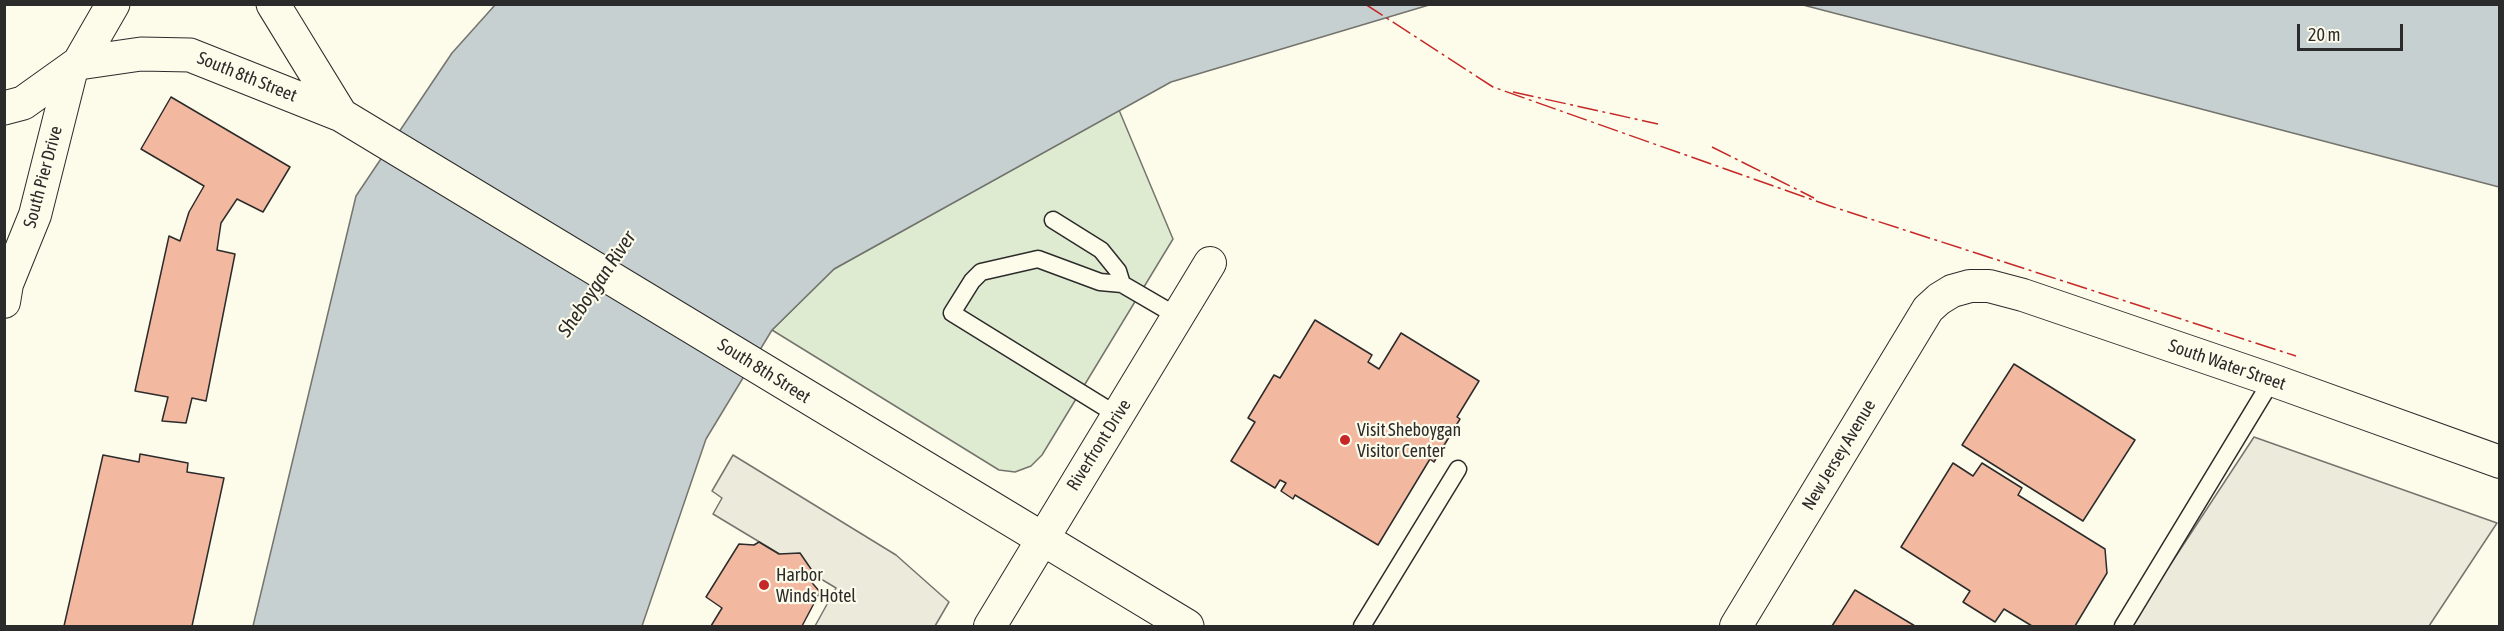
<!DOCTYPE html>
<style>
body{margin:0}
#map{position:relative;width:2504px;height:631px;overflow:hidden;background:#fdfbea;font-family:"Asap Condensed",sans-serif}
canvas{display:block}
.frame{position:absolute;inset:0;border:6px solid #2b2b2b;pointer-events:none}
.scale{position:absolute;left:2297px;top:24px;width:106px;height:27px;box-sizing:border-box;border:3px solid #2b2b2b;border-top:0;padding-left:8px;font-size:18px;line-height:21px;white-space:nowrap;color:#2b2b2b;-webkit-text-stroke:4px #fdfbea;paint-order:stroke}
</style>
<div id="map">
<canvas width="2504" height="631"></canvas>
<div class="frame"></div>
<div class="scale">20 m</div>
</div>
<script>
const ctx = document.querySelector('canvas').getContext('2d');
ctx.lineJoin = 'round';
function paint(path, color) { ctx.fillStyle = color; ctx.fill(path, 'evenodd'); }
const poly = rows => new Path2D(rows.map(r => 'M' + r).join(''));
function trace(path, color, width, dash) { ctx.strokeStyle = color; ctx.lineWidth = width; ctx.lineCap = dash ? 'butt' : 'round'; ctx.setLineDash(dash || []); ctx.stroke(path); }
function drawText(font, color, halo, rows, align = 'center') {
  ctx.font = font + ' "Asap Condensed",sans-serif'; ctx.lineWidth = 4.5; ctx.setLineDash([]); ctx.textBaseline = 'middle'; ctx.strokeStyle = halo; ctx.fillStyle = color; for (const [text, x, y, turn = 0] of rows) {
    ctx.save(); ctx.translate(x, y); ctx.rotate((+turn || 0) * Math.PI / 180); ctx.textAlign = isNaN(turn) ? turn : align; if (halo) ctx.strokeText(text, 0, 0); ctx.fillText(text, 0, 0); ctx.restore();
  }
}
const green = poly([
 [1119,110,1173,239,1042,455,1031,466,1015,472,999,470,772,330,834,269,1119,110]
]);
const parking = poly([
 [2254,437,2497,523,2429,626,2130,626,2254,437],
 [733,455,896,555,949,602,935,626,815,626,836,588,713,514,722,498,712,491,733,455]
]);
const water = poly([
 [495,5,1429,5,1171,82,834,269,772,330,706,439,642,626,253,626,356,196,452,53,495,5],
 [1803,5,2499,5,2499,187,1930,38,1803,5]
]);
const building = poly([
 [171,97,290,167,263,212,237,199,221,223,217,250,235,254,206,401,192,398,186,423,162,421,168,397,135,391,169,236,180,241,189,212,204,186,141,149,171,97],
 [1315,320,1372,355,1368,362,1379,369,1401,333,1479,381,1457,417,1460,419,1434,462,1430,459,1378,545,1295,495,1293,499,1281,491,1286,483,1280,480,1275,488,1231,461,1255,422,1248,418,1274,375,1280,378,1315,320],
 [2014,364,2135,440,2083,521,1962,445,2014,364],
 [140,454,188,463,187,472,224,478,192,626,64,626,103,455,139,462,140,454],
 [1953,463,1973,476,1982,463,2022,488,2018,495,2105,549,2107,573,2075,626,2032,626,2004,609,1995,622,1963,602,1970,591,1901,547,1953,463],
 [759,542,779,554,800,553,811,569,808,578,820,592,802,626,711,626,722,608,706,597,739,544,754,545,759,542],
 [1855,590,1915,626,1832,626,1855,590]
]);
const service = poly([
 [1053,220,1101,250,1118,271,1122,284],
 [1117,415,952,313,972,281,981,272,1038,259,1100,282,1122,284,1177,316],
 [1362,626,1458,469],
 [2123,626,2272,380]
]);
const minor = poly([
 [4,302,7,284,35,215,72,68],
 [990,626,1210,263],
 [1736,626,1928,309,1939,299,1952,291,1970,286,1989,286,2023,295,2272,380,2500,462]
]);
const secondary = poly([
 [273,4,341,115],
 [79,63,141,54,190,55,341,115,1187,626],
 [4,108,23,103,79,63,113,4]
]);
const power = poly([
 [1365,4,1493,87,1830,206,2296,356],
 [1513,92,1658,124],
 [1712,147,1814,198]
]);
const markers = [
 [1345,440,6,"#c62828"],
 [764,585,6,"#c62828"]
];
const streetNames = [
 ["South 8th Street",247,77,22],
 ["South Pier Drive",43,177,-75],
 ["South Water Street",2227,365,19],
 ["South 8th Street",764,371,32],
 ["Riverfront Drive",1099,445,-58],
 ["New Jersey Avenue",1839,455,-59]
];
const poiNames = [
 ["Visit Sheboygan",1357,430],
 ["Visitor Center",1357,451],
 ["Harbor",776,575],
 ["Winds Hotel",776,596]
];
const waterNames = [
 ["Sheboygan River",597,284,-56]
];
paint(green, '#deebd1');
trace(green, '#74746e', 1.5);
paint(parking, '#eceadb');
trace(parking, '#74746e', 1.5);
paint(water, '#c7d0d0');
trace(water, '#74746e', 1.5);
paint(building, '#f2b8a0');
trace(building, '#2b2b2b', 1.5);
trace(service, '#2b2b2b', 19);
trace(minor, '#2b2b2b', 34);
trace(secondary, '#2b2b2b', 35);
trace(service, '#fdfbea', 16);
trace(minor, '#fdfbea', 32);
trace(secondary, '#fdfbea', 33);
trace(power, '#c62828', 1.5, [21, 4.5, 3, 4.5]);
for (const [x, y, r, color] of markers) { const dot = new Path2D(); dot.arc(x, y, r, 0, 2 * Math.PI); ctx.fillStyle = color; ctx.fill(dot); trace(dot, '#fdfbea', 2); }
drawText('18px', '#2b2b2b', '#fdfbea', streetNames);
drawText('18px', '#2b2b2b', '#fdfbea', poiNames, 'left');
drawText('italic 20px', '#2b2b2b', '#fdfbea', waterNames);
</script>
